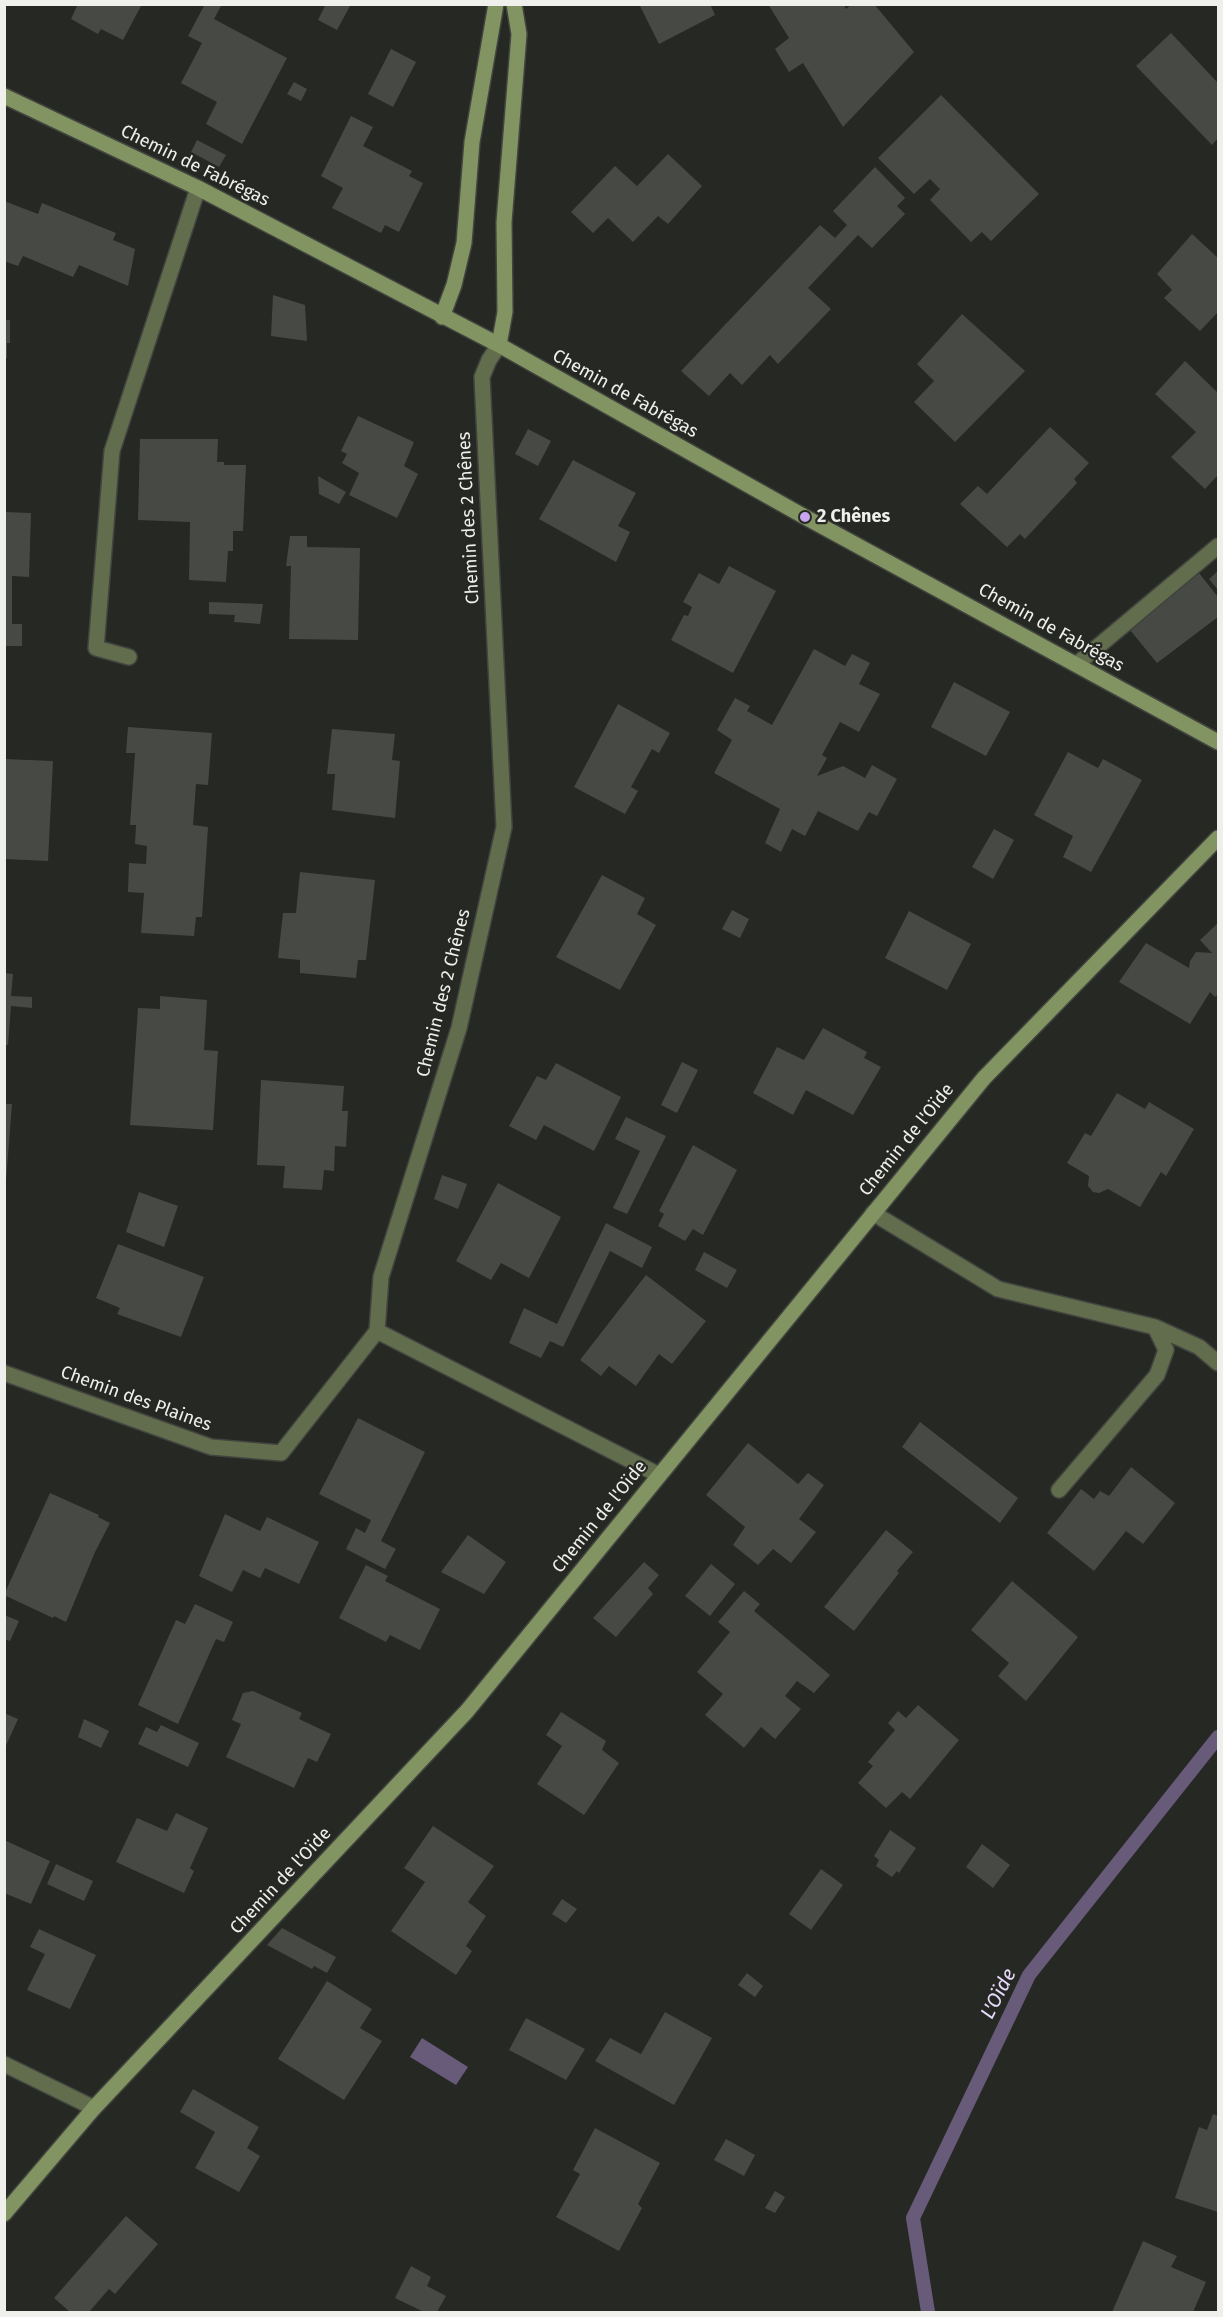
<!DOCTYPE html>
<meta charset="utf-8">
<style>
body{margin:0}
#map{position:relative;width:1223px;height:2317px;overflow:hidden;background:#262823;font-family:"Fira Sans",sans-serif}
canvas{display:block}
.frame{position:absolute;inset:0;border:6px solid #eff0ec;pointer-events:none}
</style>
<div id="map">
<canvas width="1223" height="2317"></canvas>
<div class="frame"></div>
</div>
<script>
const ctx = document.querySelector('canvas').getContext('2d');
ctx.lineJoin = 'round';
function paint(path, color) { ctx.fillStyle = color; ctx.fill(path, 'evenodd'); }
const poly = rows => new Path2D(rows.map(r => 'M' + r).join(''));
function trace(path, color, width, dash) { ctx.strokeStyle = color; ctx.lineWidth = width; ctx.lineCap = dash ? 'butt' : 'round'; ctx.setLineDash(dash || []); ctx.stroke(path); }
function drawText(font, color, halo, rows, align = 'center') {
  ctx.font = font + ' "Fira Sans",sans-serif'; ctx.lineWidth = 4.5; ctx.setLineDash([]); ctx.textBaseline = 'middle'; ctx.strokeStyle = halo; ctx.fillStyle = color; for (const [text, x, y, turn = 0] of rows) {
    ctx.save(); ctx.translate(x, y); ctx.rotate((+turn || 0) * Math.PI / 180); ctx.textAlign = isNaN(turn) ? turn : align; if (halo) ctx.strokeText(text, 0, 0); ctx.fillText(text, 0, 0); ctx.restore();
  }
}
const water = poly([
 [422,2038,468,2067,456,2085,410,2057]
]);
const stream = poly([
 [928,2312,913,2218,1029,1975,1218,1737]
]);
const building = poly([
 [74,4,142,4,123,40,101,29,98,34,71,19,77,6],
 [205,4,222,4,214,19,287,58,242,144,206,124,217,102,181,83,202,43,188,36],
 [326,4,351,4,337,30,318,20],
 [639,4,710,4,715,15,659,44],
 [768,4,843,4,846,9,852,4,874,4,914,52,843,127,803,63,789,72,775,49,789,38],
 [1171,33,1218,83,1218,138,1212,145,1136,66],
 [391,49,416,62,393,107,368,94],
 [294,82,307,89,301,101,287,94],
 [941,95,1039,194,991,241,982,232,971,242,930,200,940,189,930,179,914,194,878,158],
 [351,116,373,127,363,146,412,171,409,176,423,183,399,232,385,225,381,233,332,208,343,188,321,176],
 [197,140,226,155,219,167,191,152],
 [668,154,702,186,668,224,658,216,633,242,608,218,593,233,571,212,615,166,637,186],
 [875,167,905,198,897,206,905,214,872,248,858,235,808,288,831,309,778,364,770,355,742,385,730,373,709,396,681,371,820,225,835,238,847,225,833,211],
 [4,201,38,214,42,203,116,233,113,240,135,249,128,286,79,265,73,277,23,256,18,266,4,261],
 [1192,234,1218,258,1218,312,1200,331,1164,298,1172,290,1157,274],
 [273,295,305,305,307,341,271,336],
 [962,314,1025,371,955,442,914,402,934,381,917,364],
 [4,320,10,320,10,343,7,343,7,358,4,358],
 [1185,361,1218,393,1218,475,1205,489,1171,457,1196,432,1155,394],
 [358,416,414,442,404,466,418,474,397,518,349,495,359,473,342,463,347,454,341,451],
 [1050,427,1089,463,1074,479,1077,483,1025,539,1020,534,1007,547,960,504,978,486,987,494],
 [528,429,551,441,538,466,515,454],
 [140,439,218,439,217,462,224,462,224,465,246,465,243,531,233,531,233,551,228,551,226,582,189,580,190,522,138,520],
 [573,460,636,493,618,526,630,532,616,562,539,519],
 [318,476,346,492,339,504,319,494],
 [4,512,31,513,29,577,12,576,12,624,22,624,22,646,4,646],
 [290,536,307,536,307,547,360,548,358,640,289,639,291,566,286,566],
 [729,566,776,591,733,673,671,640,684,615,688,616,692,607,683,602,699,573,719,584],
 [1218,571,1218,590,1209,579],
 [1199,573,1218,597,1218,617,1157,663,1130,630],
 [209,602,263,604,260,624,234,622,235,615,209,614],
 [814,649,845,666,852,654,870,663,859,684,880,694,859,732,840,722,822,755,827,758,817,776,843,766,865,778,872,765,897,779,877,816,869,812,858,831,818,811,805,836,792,829,781,852,765,843,780,809,714,773,732,740,717,730,735,698,750,706,747,711,772,725],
 [954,682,1010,712,986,756,931,727],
 [618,704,670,733,659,753,652,749,631,787,638,791,625,814,574,787],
 [128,727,212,733,208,785,196,784,193,825,208,827,202,917,196,917,194,936,141,933,144,893,128,892,129,863,146,864,147,846,135,844,136,825,130,825,135,753,126,753],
 [332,729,395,734,392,760,400,761,395,818,332,810,335,774,327,774],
 [1068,752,1098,768,1103,759,1142,780,1091,872,1063,857,1073,836,1034,815],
 [4,759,53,761,48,861,4,859],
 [994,829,1014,840,993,879,972,867],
 [300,872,375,880,366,960,358,960,356,978,300,973,300,960,278,958,283,913,296,913],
 [602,875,645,898,637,914,656,925,620,990,556,957],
 [732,910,749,919,740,938,722,929],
 [909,911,971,944,947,990,885,958],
 [1218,923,1218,994,1215,997,1210,992,1190,1024,1119,982,1146,943,1189,968,1190,961,1196,952,1212,953,1200,940],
 [4,973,13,974,11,996,32,997,32,1008,11,1006,8,1045,4,1045],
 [160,996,207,1000,204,1050,218,1051,213,1130,130,1125,138,1008,160,1009],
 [823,1028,867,1052,864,1058,881,1067,853,1115,806,1090,793,1115,753,1093,777,1047,804,1060],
 [682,1062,698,1070,677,1113,661,1105],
 [556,1063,621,1097,594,1151,544,1125,536,1140,509,1126,537,1076,546,1080],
 [261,1080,344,1086,342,1111,348,1111,346,1147,335,1146,334,1171,324,1170,322,1190,283,1188,285,1166,257,1165],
 [1117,1093,1145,1109,1149,1102,1194,1129,1166,1176,1161,1172,1140,1207,1108,1189,1099,1193,1093,1192,1088,1186,1089,1176,1067,1163,1085,1133,1091,1136],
 [4,1104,12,1104,6,1181,4,1181],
 [626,1117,666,1136,627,1214,613,1208,640,1151,615,1139],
 [693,1145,737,1170,703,1235,693,1229,685,1241,658,1226,664,1214,659,1211],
 [442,1175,467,1184,458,1209,434,1199],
 [498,1183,561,1217,529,1278,501,1263,491,1280,456,1261],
 [139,1192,178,1206,164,1247,126,1232],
 [606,1223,652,1247,642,1268,610,1251,563,1347,550,1341,541,1358,509,1343,524,1308,557,1324],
 [118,1244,204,1277,181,1337,117,1314,120,1308,96,1298],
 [704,1252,737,1270,727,1288,695,1270],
 [646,1275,706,1321,672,1364,659,1354,636,1386,609,1366,601,1376,580,1360],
 [358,1418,425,1452,381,1541,396,1549,385,1569,346,1549,356,1528,365,1533,371,1520,319,1494],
 [920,1422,1018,1498,1000,1523,902,1447],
 [748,1443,798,1484,808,1473,824,1485,799,1519,816,1532,791,1563,773,1549,758,1565,733,1545,745,1527,706,1495],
 [1131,1467,1175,1503,1143,1544,1126,1531,1094,1571,1047,1533,1081,1489,1094,1499,1100,1491,1109,1496],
 [50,1493,99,1515,98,1517,110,1523,95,1552,66,1622,54,1616,53,1618,4,1595],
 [225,1514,260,1531,267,1517,319,1542,299,1584,265,1568,260,1578,243,1570,232,1592,199,1576],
 [886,1530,913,1552,897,1571,899,1573,854,1631,824,1607],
 [468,1535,506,1562,484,1594,441,1572],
 [644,1562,659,1575,648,1588,653,1594,616,1637,593,1618],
 [711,1564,735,1584,710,1616,685,1596],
 [366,1565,388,1576,385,1581,440,1609,420,1650,390,1635,386,1642,339,1618],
 [1012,1581,1078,1637,1026,1701,998,1676,1009,1663,971,1630],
 [744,1591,760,1604,754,1611,830,1675,814,1693,797,1681,785,1696,801,1709,775,1739,761,1727,744,1748,705,1715,723,1694,697,1672,730,1632,718,1622],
 [195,1604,233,1622,224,1642,216,1639,178,1724,138,1705,176,1620,185,1624],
 [4,1615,19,1621,10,1641,4,1639],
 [253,1691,302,1713,299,1719,331,1734,317,1762,308,1758,294,1788,226,1757,241,1724,232,1720,243,1693],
 [918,1705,959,1740,910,1799,902,1792,886,1808,858,1783,873,1766,868,1762,895,1730,888,1723,898,1711,906,1718],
 [561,1712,606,1741,602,1750,619,1763,584,1815,537,1784,562,1746,546,1735],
 [4,1713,18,1719,4,1750],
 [84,1719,109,1731,101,1748,78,1737],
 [161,1725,199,1743,188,1767,138,1744,146,1727,157,1732],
 [176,1813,208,1828,190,1868,194,1871,184,1893,116,1862,137,1818,167,1831],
 [433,1826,494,1866,468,1902,486,1916,466,1946,472,1951,456,1975,391,1931,425,1882,404,1868],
 [890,1830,916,1848,899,1873,897,1871,892,1877,876,1866,879,1860,874,1856],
 [4,1840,50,1861,31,1904,4,1893],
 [982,1844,1010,1865,993,1888,966,1867],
 [56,1864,93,1881,84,1901,47,1884],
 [821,1869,843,1885,811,1930,789,1914],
 [562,1899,577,1909,566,1923,552,1914],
 [282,1928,336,1957,327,1973,314,1966,312,1969,267,1945],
 [39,1929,96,1955,70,2009,27,1990,45,1954,30,1947],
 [747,1973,763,1986,755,1997,738,1985],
 [327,1981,372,2009,360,2028,382,2041,344,2100,278,2059],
 [665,2012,712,2038,674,2105,595,2061,610,2038,641,2054],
 [526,2018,585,2049,566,2080,509,2050],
 [193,2089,259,2127,247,2148,260,2156,239,2192,195,2168,215,2132,180,2112],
 [1213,2114,1218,2116,1218,2212,1175,2198,1199,2127,1207,2130],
 [595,2128,660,2163,638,2204,642,2208,619,2251,556,2217,580,2174,573,2170],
 [726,2139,755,2155,744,2176,714,2160],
 [775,2191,785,2197,775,2213,765,2208],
 [126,2216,158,2244,115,2294,109,2289,89,2312,70,2312,54,2298],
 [1143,2241,1177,2256,1171,2267,1206,2282,1193,2312,1112,2312],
 [411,2266,431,2277,427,2286,446,2296,437,2312,424,2312,395,2298]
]);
const lane = poly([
 [1077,664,1218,546],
 [873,1213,998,1289,1155,1327,1166,1350,1157,1375,1059,1490],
 [1155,1327,1199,1347,1218,1363]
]);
const street = poly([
 [129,657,96,648,112,451,198,188],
 [377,1331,381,1277,459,1028,504,827,482,377,489,360,499,345],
 [377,1331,659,1475],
 [4,1373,211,1447,281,1453,377,1331],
 [4,2064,94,2108]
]);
const secondary = poly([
 [4,96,198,188,499,345,805,517,1218,742],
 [442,317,454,285,464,243,472,142,496,4],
 [499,345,505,312,504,222,519,34,514,4],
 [4,2214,94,2108,467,1711,984,1078,1218,838]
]);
const markers = [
 [805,517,6,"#c7a6ef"]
];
const streetNames = [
 ["Chemin de Fabrégas",195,166,26],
 ["Chemin de Fabrégas",625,394,29],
 ["Chemin des 2 Chênes",469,518,-93],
 ["Chemin de Fabrégas",1051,628,29],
 ["Chemin des 2 Chênes",444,993,-76],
 ["Chemin de l'Oïde",907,1140,-51],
 ["Chemin des Plaines",136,1399,20],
 ["Chemin de l'Oïde",600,1517,-51],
 ["Chemin de l'Oïde",281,1881,-47]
];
const poiNames = [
 ["2 Chênes",817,517]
];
const waterNames = [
 ["L'Oïde",999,1994,-63]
];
paint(water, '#685a79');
trace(stream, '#685a79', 14);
paint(building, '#474a44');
trace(lane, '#42443f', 18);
trace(street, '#42443f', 18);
trace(secondary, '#42443f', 18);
trace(lane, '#616d4d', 15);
trace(street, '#616d4d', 15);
trace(secondary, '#829461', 15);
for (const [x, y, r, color] of markers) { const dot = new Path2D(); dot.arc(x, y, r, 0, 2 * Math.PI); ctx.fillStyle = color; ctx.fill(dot); trace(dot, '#262823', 2); }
drawText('18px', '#eff0ec', '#262823', streetNames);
drawText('bold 18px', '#eff0ec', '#262823', poiNames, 'left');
drawText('italic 20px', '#e8dafc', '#262823', waterNames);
</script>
